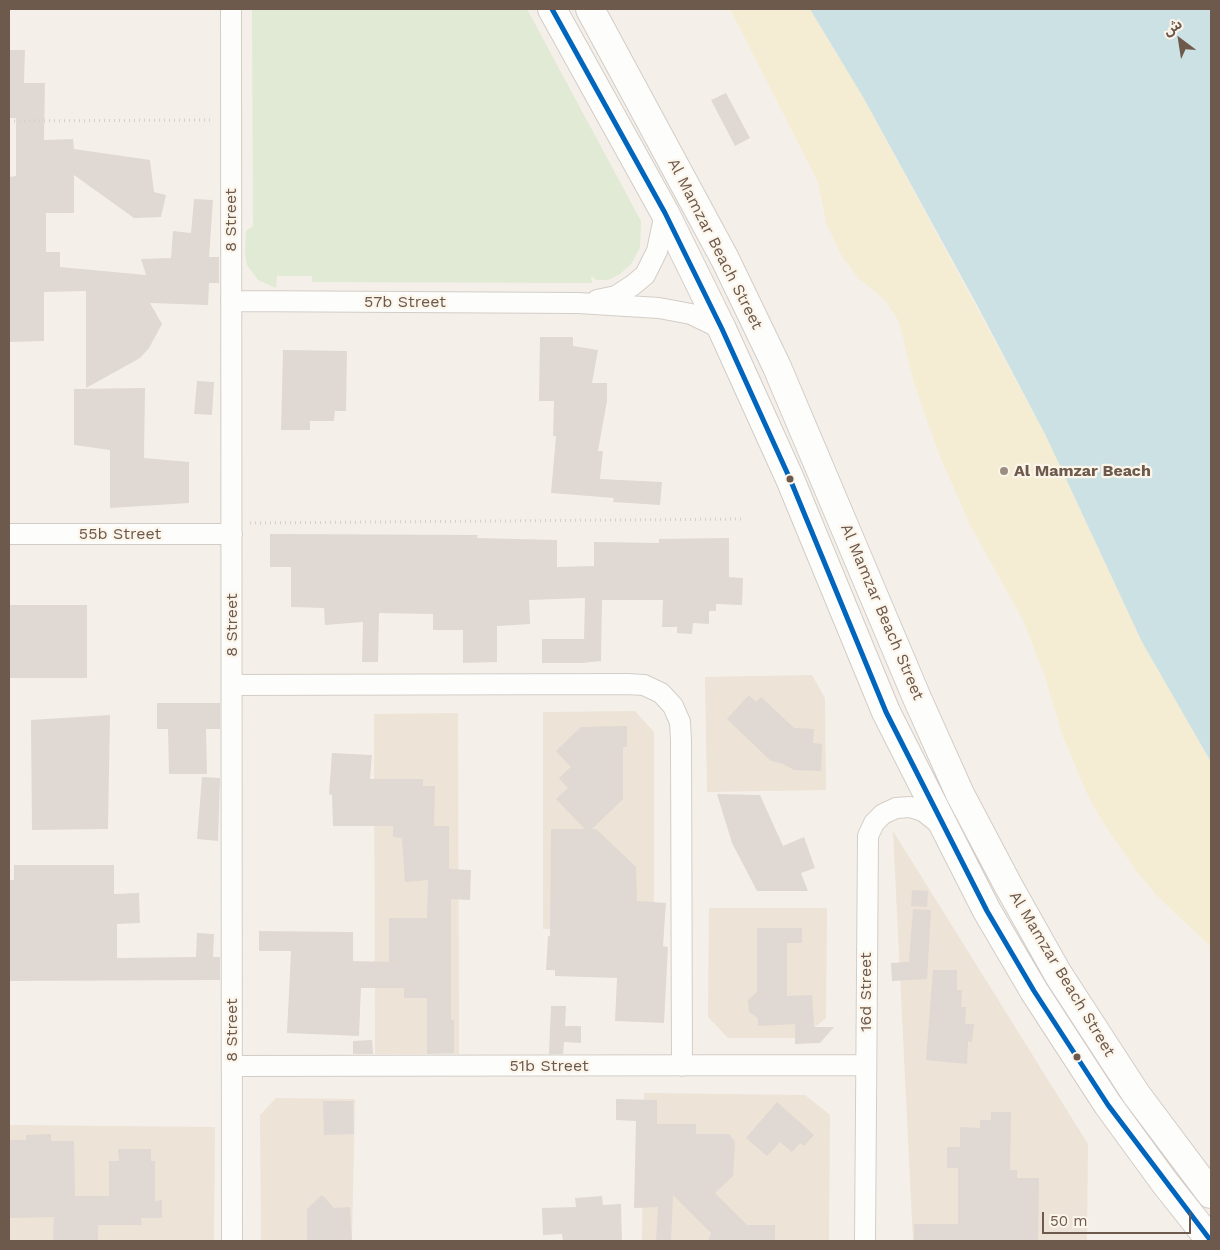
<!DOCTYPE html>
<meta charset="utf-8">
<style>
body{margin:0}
#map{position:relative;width:1220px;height:1250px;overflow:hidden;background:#f4f0e9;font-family:"Work Sans","Noto Sans Arabic",sans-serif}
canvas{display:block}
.frame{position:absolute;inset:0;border:10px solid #6e594d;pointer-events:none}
.north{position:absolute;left:1155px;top:15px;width:50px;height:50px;-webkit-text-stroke:4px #fcf5ea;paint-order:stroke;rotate:329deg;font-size:14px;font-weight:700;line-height:20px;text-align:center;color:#6e594d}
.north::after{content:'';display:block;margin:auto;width:18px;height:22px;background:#6e594d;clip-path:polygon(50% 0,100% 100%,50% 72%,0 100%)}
.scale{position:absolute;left:1042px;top:1212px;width:149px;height:22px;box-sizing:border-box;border:2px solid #6e594d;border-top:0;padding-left:6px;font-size:15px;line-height:18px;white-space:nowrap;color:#6e594d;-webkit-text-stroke:4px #fcf5ea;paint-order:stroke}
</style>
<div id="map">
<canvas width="1220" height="1250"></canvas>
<div class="frame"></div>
<div class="north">ش</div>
<div class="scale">50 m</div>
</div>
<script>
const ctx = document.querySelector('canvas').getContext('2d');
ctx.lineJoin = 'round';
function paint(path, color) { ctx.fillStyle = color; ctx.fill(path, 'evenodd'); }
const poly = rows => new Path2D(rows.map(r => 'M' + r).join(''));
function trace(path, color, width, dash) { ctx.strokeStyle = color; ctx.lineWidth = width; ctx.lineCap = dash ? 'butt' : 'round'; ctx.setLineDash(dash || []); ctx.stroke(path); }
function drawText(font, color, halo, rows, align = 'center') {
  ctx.font = font + ' "Work Sans",sans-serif'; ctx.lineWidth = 4.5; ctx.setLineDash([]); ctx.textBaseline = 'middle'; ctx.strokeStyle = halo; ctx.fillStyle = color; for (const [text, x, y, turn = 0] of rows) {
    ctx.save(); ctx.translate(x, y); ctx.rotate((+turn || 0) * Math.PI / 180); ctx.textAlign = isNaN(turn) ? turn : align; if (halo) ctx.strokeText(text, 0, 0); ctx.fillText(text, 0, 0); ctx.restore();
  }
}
const residential = poly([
 [812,675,825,698,826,790,707,792,705,677],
 [635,711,654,732,654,928,543,929,543,712],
 [458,713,459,1054,375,1054,374,714],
 [893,831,1088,1144,1087,1241,913,1241],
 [709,908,827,908,826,1018,802,1038,728,1038,708,1017],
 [644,1093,805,1095,830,1115,829,1241,642,1241],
 [276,1098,355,1099,352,1241,261,1241,260,1115],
 [9,1125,215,1127,214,1241,9,1241]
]);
const green = poly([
 [252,9,527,9,641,221,640,248,631,264,620,274,608,280,596,280,591,276,592,283,312,282,312,276,277,276,276,288,258,280,247,265,245,254,246,231,253,226]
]);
const sand = poly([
 [730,9,810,9,863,97,1046,436,1142,642,1211,762,1211,947,1157,896,1138,873,1104,824,1088,796,1063,737,1045,677,1023,620,970,525,938,452,914,383,899,322,885,300,858,278,840,253,827,225,817,180]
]);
const water = poly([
 [810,9,1211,9,1211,762,1142,642,1046,436,977,305,863,97]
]);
const building = poly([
 [9,50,25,50,24,83,45,83,44,140,73,139,74,149,150,160,154,192,166,195,161,217,134,218,74,175,74,213,46,213,46,252,60,252,60,267,146,275,141,259,171,258,173,231,191,233,194,199,213,200,209,257,219,257,219,283,209,283,208,305,150,303,162,324,149,348,140,358,86,388,86,291,44,292,44,341,9,342,9,177,16,176,16,118,9,118],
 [726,93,750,138,735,146,711,100],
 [540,337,573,337,573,346,598,350,592,383,607,383,607,401,598,451,603,451,600,479,662,482,660,505,613,502,614,498,551,493,556,436,553,436,554,401,539,401],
 [283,350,347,351,346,411,335,411,334,421,310,421,310,430,281,430],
 [197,381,214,382,212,415,194,414],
 [145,388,144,458,189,462,189,503,110,508,110,450,74,445,74,389],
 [270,534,478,535,477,538,557,540,557,567,594,566,594,542,659,543,659,539,729,538,729,577,743,578,742,605,716,604,716,611,709,611,709,624,693,623,692,634,677,633,677,627,662,627,663,600,602,600,601,661,582,663,542,663,542,639,584,639,585,598,529,600,530,624,497,626,497,662,463,663,463,630,433,630,433,614,379,613,378,662,362,662,363,622,325,625,324,608,291,607,291,567,270,567],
 [9,605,87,605,87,678,9,678],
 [749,695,756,702,761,697,794,728,814,729,813,743,822,744,821,771,794,770,783,764,771,761,727,719],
 [157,703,220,703,220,729,206,729,207,774,169,774,168,729,157,729],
 [110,715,108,829,32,830,31,720],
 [627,726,627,747,623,747,623,799,592,829,596,829,636,867,637,901,666,903,663,946,668,947,664,1023,615,1021,617,978,555,976,555,970,546,970,548,936,550,936,551,829,585,829,556,799,568,788,559,778,571,767,556,751,581,727],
 [332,753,372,755,370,779,423,779,423,786,435,786,434,826,449,826,449,869,471,870,470,900,451,899,451,1020,454,1020,454,1053,427,1054,427,998,404,998,404,988,361,988,359,1036,287,1033,291,951,259,951,259,931,353,932,353,961,389,962,389,918,427,918,428,880,405,882,402,838,393,837,393,826,333,826,332,795,329,794],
 [202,777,220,778,218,841,197,839],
 [717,794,760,795,783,846,804,837,815,868,801,873,808,891,757,891,732,843],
 [14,865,114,865,114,894,139,893,140,923,117,924,117,958,196,957,197,933,214,934,213,957,220,957,220,980,9,981,9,880,14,880],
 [912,890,928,891,927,907,911,906],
 [913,909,931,910,927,979,892,981,891,963,909,962],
 [757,928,802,928,802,943,787,943,787,996,812,995,814,1027,834,1027,820,1043,795,1044,795,1024,758,1026,758,1018,749,1012,748,1000,757,992],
 [933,970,957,970,957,990,962,990,961,1007,966,1007,965,1024,974,1024,972,1042,968,1041,967,1064,926,1060],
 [551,1006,566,1006,565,1026,581,1026,581,1043,564,1042,563,1054,549,1054],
 [372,1040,373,1054,353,1054,353,1041],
 [616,1099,657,1100,657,1124,696,1124,696,1134,729,1134,735,1142,733,1176,715,1193,747,1225,775,1225,775,1241,708,1241,711,1233,673,1195,671,1241,656,1241,658,1207,634,1208,636,1121,616,1120],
 [323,1101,353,1101,354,1134,324,1135],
 [777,1102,814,1135,804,1146,800,1143,792,1152,780,1142,767,1156,746,1138],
 [991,1112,1011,1112,1010,1170,1017,1170,1017,1178,1039,1178,1038,1241,914,1241,914,1224,958,1224,958,1168,947,1168,947,1147,960,1147,960,1127,980,1128,980,1120,991,1120],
 [51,1134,51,1141,74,1141,75,1196,109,1196,109,1161,119,1161,118,1149,151,1149,151,1161,155,1161,155,1201,162,1200,162,1218,141,1218,142,1225,98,1225,98,1241,53,1241,54,1217,9,1218,9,1140,26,1140,26,1135],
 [322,1195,334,1208,350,1207,352,1241,307,1241,307,1209],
 [602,1196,603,1205,621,1204,622,1241,563,1241,562,1234,543,1235,542,1208,576,1207,575,1198]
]);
const path = poly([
 [9,121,213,120],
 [250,523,745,519]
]);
const street = poly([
 [231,9,232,1241],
 [597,300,616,296,633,285,645,275,657,251,665,213],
 [231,301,578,303,659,308,691,314,722,329],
 [9,534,232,534],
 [232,685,627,684,644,685,661,693,673,706,680,722,681,740,682,1066],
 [232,1066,866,1065],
 [865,1241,868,836,874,823,883,814,896,808,910,807,923,811,942,826]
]);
const secondary = poly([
 [552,9,665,213,722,329,790,479,886,712,987,911,1034,991,1108,1105,1165,1183,1211,1241],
 [590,9,725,259,777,367,917,698,960,794,1008,885,1058,974,1136,1094,1211,1194]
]);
const bus1 = poly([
 [552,9,665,213,722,329,790,479,886,712,987,911,1034,991,1108,1105,1211,1241]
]);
const markers = [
 [1004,471,5,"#9d8e84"],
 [790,479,4.5,"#6e594d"],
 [1077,1057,4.5,"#6e594d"]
];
const streetNames = [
 ["8 Street",231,220,-90],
 ["Al Mamzar Beach Street",715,244,63],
 ["57b Street",405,302],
 ["55b Street",120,534],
 ["Al Mamzar Beach Street",882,612,67],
 ["8 Street",232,625,-90],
 ["Al Mamzar Beach Street",1062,974,59],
 ["16d Street",866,992,-90],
 ["8 Street",232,1030,-90],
 ["51b Street",549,1066]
];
const poiNames = [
 ["Al Mamzar Beach",1014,471]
];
paint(residential, '#ede3d7');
paint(green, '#e1ead5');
paint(sand, '#f5ecd4');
paint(water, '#cce1e3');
paint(building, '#e0d8d2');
trace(street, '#d3cdc7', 22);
trace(secondary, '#d3ccc6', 30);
trace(path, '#d6cfca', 3, [1, 4]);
trace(street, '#fdfdfc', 20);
trace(secondary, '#fdfdfc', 28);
trace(bus1, '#0065bd', 5);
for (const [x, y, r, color] of markers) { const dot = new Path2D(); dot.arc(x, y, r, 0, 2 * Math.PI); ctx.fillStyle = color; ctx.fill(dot); trace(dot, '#fcf5ea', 2); }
drawText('16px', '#6e594d', '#fcf5ea', streetNames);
drawText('bold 16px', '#6e594d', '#fcf5ea', poiNames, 'left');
</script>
